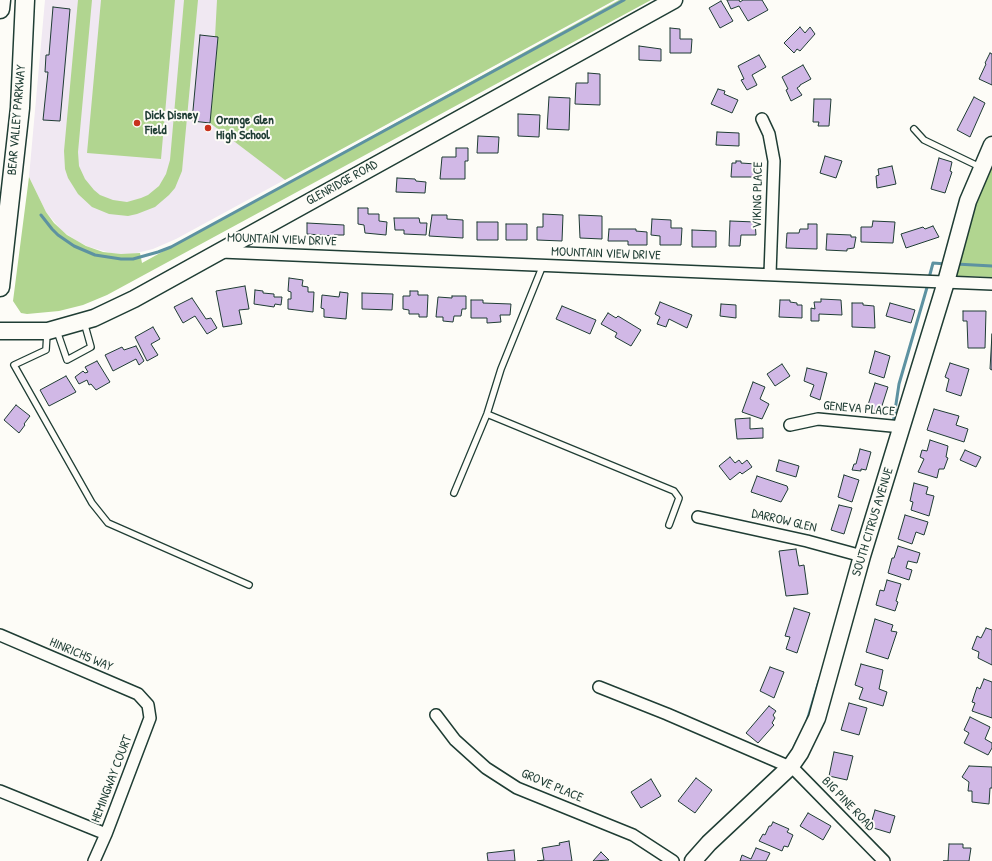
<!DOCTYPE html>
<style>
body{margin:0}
canvas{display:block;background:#fdfcf7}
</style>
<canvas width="992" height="861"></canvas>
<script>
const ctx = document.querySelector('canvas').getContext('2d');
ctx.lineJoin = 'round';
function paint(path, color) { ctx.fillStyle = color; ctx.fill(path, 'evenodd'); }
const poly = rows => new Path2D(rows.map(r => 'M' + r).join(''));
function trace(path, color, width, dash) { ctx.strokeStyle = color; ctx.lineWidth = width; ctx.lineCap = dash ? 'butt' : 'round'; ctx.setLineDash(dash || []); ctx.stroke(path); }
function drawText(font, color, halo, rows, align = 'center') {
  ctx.font = font + ' "Patrick Hand",sans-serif'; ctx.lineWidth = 4; ctx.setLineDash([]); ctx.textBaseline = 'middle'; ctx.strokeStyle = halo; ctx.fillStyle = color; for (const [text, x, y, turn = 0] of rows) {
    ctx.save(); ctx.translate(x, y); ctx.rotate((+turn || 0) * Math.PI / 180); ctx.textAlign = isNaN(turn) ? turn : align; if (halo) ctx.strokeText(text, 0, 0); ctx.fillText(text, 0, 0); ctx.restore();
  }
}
const built = poly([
 [45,0,615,0,176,239,153,249,133,254,121,254,111,253,89,247,77,241,62,231,46,212,29,177]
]);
const green = poly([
 [78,0,92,0,78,152,79,166,85,179,94,190,100,195,113,200,127,202,141,198,148,195,159,186,166,174,170,160,184,0,198,0,182,171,175,188,169,195,155,207,137,214,128,216,109,214,92,207,78,194,68,178,65,169,64,151],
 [101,0,175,0,161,159,87,153],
 [217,0,615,0,285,180,210,123,218,37,215,37],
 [619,0,651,0,107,295,83,305,59,311,27,314,21,313,13,301,29,177,46,212,54,223,67,235,86,246,103,252,121,254,140,253,142,263],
 [992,156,992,277,955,276,973,203]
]);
const stream = poly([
 [41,215,52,229,58,235,74,246,95,255,121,259,133,259,158,252,171,247,624,0],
 [956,264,992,266],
 [929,278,933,263,946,264],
 [893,424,899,384,928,284],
 [807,721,819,681],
 [792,752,797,741],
 [757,787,781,765]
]);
const building = poly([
 [727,0,739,0,740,2,743,0,762,0,768,10,748,21,739,6,731,9,727,0],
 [721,1,733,21,720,28,709,8,721,1],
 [53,7,70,9,60,121,43,120,48,72,45,72,46,55,49,55,53,7],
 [800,27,805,33,810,27,815,34,800,51,797,49,794,53,784,43,800,27],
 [670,28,680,29,680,39,692,39,691,53,670,53,670,28],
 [200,35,218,37,210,123,192,121,200,35],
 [639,46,661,49,661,61,639,60,639,46],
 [990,53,992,54,992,85,979,79,986,64,985,63,990,53],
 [759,55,766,67,752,75,757,85,747,90,741,80,744,79,738,66,759,55],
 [803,65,811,79,800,85,800,86,797,88,802,95,791,101,786,90,788,89,782,77,803,65],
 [588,73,600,74,600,105,575,104,576,83,588,83,588,73],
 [718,89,725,91,724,94,738,100,732,113,711,104,718,89],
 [549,97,570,98,569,130,547,129,549,97],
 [974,97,985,103,970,137,957,130,974,97],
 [814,99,831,99,829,126,818,126,819,122,813,122,814,99],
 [518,114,540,115,539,137,518,136,518,114],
 [717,132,739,133,739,146,716,145,717,132],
 [478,136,499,137,498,153,477,153,478,136],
 [456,148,468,148,468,161,465,161,465,179,440,179,442,157,456,157,456,148],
 [825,156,842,161,836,178,820,173,825,156],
 [939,158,952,162,950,171,952,172,945,193,931,189,939,158],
 [736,161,741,161,741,163,756,164,756,177,731,177,732,163,736,163,736,161],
 [892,166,896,184,877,188,876,176,879,175,878,169,892,166],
 [397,178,415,179,416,181,426,182,425,193,396,192,397,178],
 [358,208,368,208,368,214,379,214,379,221,387,222,386,235,365,233,364,225,358,224,358,208],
 [543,214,563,215,562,241,537,240,537,227,543,227,543,214],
 [432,215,447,215,447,219,463,220,463,238,429,236,432,215],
 [579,215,602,216,602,239,580,238,579,215],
 [394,218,419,218,420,223,427,223,426,235,404,234,404,230,395,230,394,218],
 [652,219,671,220,671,228,682,228,681,245,660,245,660,236,651,235,652,219],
 [730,221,755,222,756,235,741,235,740,246,729,246,730,221],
 [873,221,895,222,893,243,861,242,861,227,872,227,873,221],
 [477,222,498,222,498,240,477,240,477,222],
 [307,223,344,225,344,235,334,235,334,236,307,234,307,223],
 [506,224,527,224,527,240,506,240,506,224],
 [808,224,817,224,817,249,786,248,787,233,799,233,800,229,808,229,808,224],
 [933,226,939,237,906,248,901,234,923,227,925,229,933,226],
 [609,229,636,229,636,231,647,232,647,245,628,245,628,241,608,241,609,229],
 [692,230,716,231,716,247,692,247,692,230],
 [827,234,851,235,851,237,856,237,854,248,847,249,847,251,826,250,827,234],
 [289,278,303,280,302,286,308,287,308,292,314,292,313,312,288,309,288,299,291,299,291,292,288,291,289,278],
 [245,286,249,309,239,310,242,324,223,327,216,291,245,286],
 [255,290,263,291,263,293,274,294,274,297,282,297,281,305,275,304,274,307,254,304,255,290],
 [410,291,418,291,418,295,428,295,427,317,419,317,419,314,409,314,409,310,403,309,403,296,410,296,410,291],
 [340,292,348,293,346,319,324,317,324,309,321,308,322,295,339,297,340,292],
 [362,293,393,294,392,310,362,309,362,293],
 [452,296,466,296,466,309,462,309,461,316,454,316,453,322,443,321,443,317,436,317,438,297,452,298,452,296],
 [192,298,206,319,211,318,217,328,207,334,195,316,183,323,174,307,192,298],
 [821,299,841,300,842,315,819,314,819,321,811,321,811,308,815,309,814,302,821,302,821,299],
 [471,300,483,300,483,303,511,304,510,315,500,315,501,322,487,323,487,318,471,318,471,300],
 [780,300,790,300,790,302,797,303,797,305,802,305,802,318,779,317,780,300],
 [660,302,692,315,687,328,669,319,666,327,657,324,660,317,655,314,660,302],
 [852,303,863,303,863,305,874,306,875,328,852,327,852,303],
 [890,303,915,310,911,323,886,316,890,303],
 [721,304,736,305,736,318,720,316,721,304],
 [562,306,596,320,590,334,556,319,562,306],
 [963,311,986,311,985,348,968,348,967,321,963,321,963,311],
 [608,313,616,318,618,316,641,330,631,346,615,337,617,333,601,324,608,313],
 [153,327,160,339,151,344,158,355,147,361,135,337,153,327],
 [992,334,992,370,990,369,992,334],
 [136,346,144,361,139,365,136,359,113,371,105,355,122,347,124,350,136,346],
 [875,351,890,356,884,378,869,373,875,351],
 [97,361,110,382,96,390,91,384,89,385,87,380,79,384,75,377,83,371,85,373,88,372,85,367,97,361],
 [950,363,969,369,961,396,946,391,949,379,945,377,950,363],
 [782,364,790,376,775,386,767,374,782,364],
 [807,368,827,373,820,400,810,396,814,385,804,381,807,368],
 [66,376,76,392,49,406,40,390,66,376],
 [753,382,765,387,760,399,769,404,762,419,742,412,753,382],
 [875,383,888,387,880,412,867,408,875,383],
 [16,405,30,416,24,424,25,425,19,433,4,420,16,405],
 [934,409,959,416,956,425,968,429,964,442,927,430,934,409],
 [750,418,750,429,763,428,763,438,737,439,735,419,750,418],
 [930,440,948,446,946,457,948,458,944,469,939,469,937,478,918,472,924,459,920,457,922,450,927,451,930,440],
 [860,449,871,452,866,470,861,469,861,471,852,470,854,464,856,464,860,449],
 [965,450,981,457,976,467,960,460,965,450],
 [730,457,735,463,739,460,742,464,747,460,752,467,742,474,740,472,730,480,719,466,730,457],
 [779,460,799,466,796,477,776,471,779,460],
 [844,475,859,480,852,502,838,497,844,475],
 [757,476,787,486,788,489,781,502,751,492,757,476],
 [914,483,928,487,926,494,934,496,929,516,911,510,913,502,910,501,914,483],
 [839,505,852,508,844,534,831,530,839,505],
 [905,515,928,522,924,535,916,532,912,544,898,539,905,515],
 [898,546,920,553,917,563,908,561,906,568,912,570,909,580,888,573,892,558,894,558,898,546],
 [796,549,799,566,804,565,808,594,786,596,779,551,796,549],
 [887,580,901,584,896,601,898,602,895,611,876,605,880,590,884,591,887,580],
 [794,608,810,613,797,653,786,649,790,637,785,636,794,608],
 [875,619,893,625,891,631,897,632,888,659,866,652,875,619],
 [986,628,992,630,992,665,978,658,979,652,972,649,977,636,981,638,986,628],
 [861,664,883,670,879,689,887,692,883,706,859,699,863,688,855,685,861,664],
 [770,667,784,672,774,698,760,691,770,667],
 [984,679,992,682,992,718,972,711,975,703,972,702,977,687,980,689,984,679],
 [849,703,867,708,859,735,841,730,849,703],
 [769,706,776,711,773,715,775,718,772,723,774,725,758,743,746,733,769,706],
 [970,717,990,727,985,739,992,743,992,748,988,755,964,743,969,733,964,730,970,717],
 [834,752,853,756,847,780,829,776,834,752],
 [969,766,992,767,992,788,990,788,989,804,972,802,972,791,968,791,969,782,962,777,969,766],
 [696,778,712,790,695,813,678,801,696,778],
 [651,779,661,796,641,808,631,792,651,779],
 [875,810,895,816,890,833,870,827,875,810],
 [808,813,831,826,823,840,800,826,808,813],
 [773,822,789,829,787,832,793,835,788,847,784,846,782,851,759,841,763,834,765,835,769,826,771,826,773,822],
 [569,841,572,861,537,861,544,860,542,848,560,845,559,843,569,841],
 [949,844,963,844,963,848,971,848,969,861,943,861,948,861,949,844],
 [756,848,770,853,766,861,740,861,742,855,751,859,756,848],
 [514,850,515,861,488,861,487,853,514,850],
 [601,852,609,860,593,861,601,852]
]);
const lane = poly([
 [914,129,924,140,980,167],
 [57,331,67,360,91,347,84,322],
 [47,333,46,350,14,365,92,503,108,523,249,585],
 [487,414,674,491,679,498,669,525],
 [454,493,487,414,501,369,543,265]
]);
const street = poly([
 [762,119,769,134,774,161,770,274],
 [221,252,992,284],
 [790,425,818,419,902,427],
 [698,517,807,541,862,556],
 [0,635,138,694,148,705,150,718,106,834,94,861],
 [599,687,667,714,790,767],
 [436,715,455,740,486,768,517,788,633,835,673,861],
 [791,766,884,861],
 [0,791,106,834]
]);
const secondary = poly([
 [0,331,48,331,94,318,134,299,674,0],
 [693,861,709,843,791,766,800,753,817,718,862,556,946,282,968,201,992,145]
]);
const primary = poly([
 [0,9,1,0],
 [0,287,20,108,25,0]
]);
const markers = [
 [137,123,4,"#c8321e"],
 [208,128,4,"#c8321e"]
];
const poiNames = [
 ["Dick Disney",145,116],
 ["Field",145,131],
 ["Orange Glen",216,121],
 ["High School",216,136]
];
const streetNames = [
 ["BEAR VALLEY PARKWAY",17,120,-85],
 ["GLENRIDGE ROAD",342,183,-29],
 ["VIKING PLACE",758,195,-89],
 ["MOUNTAIN VIEW DRIVE",282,240,2],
 ["MOUNTAIN VIEW DRIVE",606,254,2],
 ["GENEVA PLACE",859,409,5],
 ["DARROW GLEN",784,521,13],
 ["SOUTH CITRUS AVENUE",873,522,-73],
 ["HINRICHS WAY",81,655,23],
 ["HEMINGWAY COURT",112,779,-69],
 ["GROVE PLACE",552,786,23],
 ["BIG PINE ROAD",848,804,46]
];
paint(built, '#f0e8f2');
paint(green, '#b1d590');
trace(stream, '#5d92a1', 3);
paint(building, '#d1b8e6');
trace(building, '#1f3d34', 1);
trace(lane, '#1f3d34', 8);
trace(street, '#1f3d34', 14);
trace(secondary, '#1f3d34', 19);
trace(primary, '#1f3d34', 21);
trace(lane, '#fdfcf7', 5.5);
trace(street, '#fdfcf7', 11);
trace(secondary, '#fdfcf7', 16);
trace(primary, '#fdfcf7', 18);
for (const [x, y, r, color] of markers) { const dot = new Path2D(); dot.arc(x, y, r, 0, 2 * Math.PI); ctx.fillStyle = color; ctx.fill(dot); trace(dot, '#fdfcf7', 1.5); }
drawText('bold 13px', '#1f3d34', '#fdfcf7', poiNames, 'left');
drawText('13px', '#1f3d34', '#fdfcf7', streetNames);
</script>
